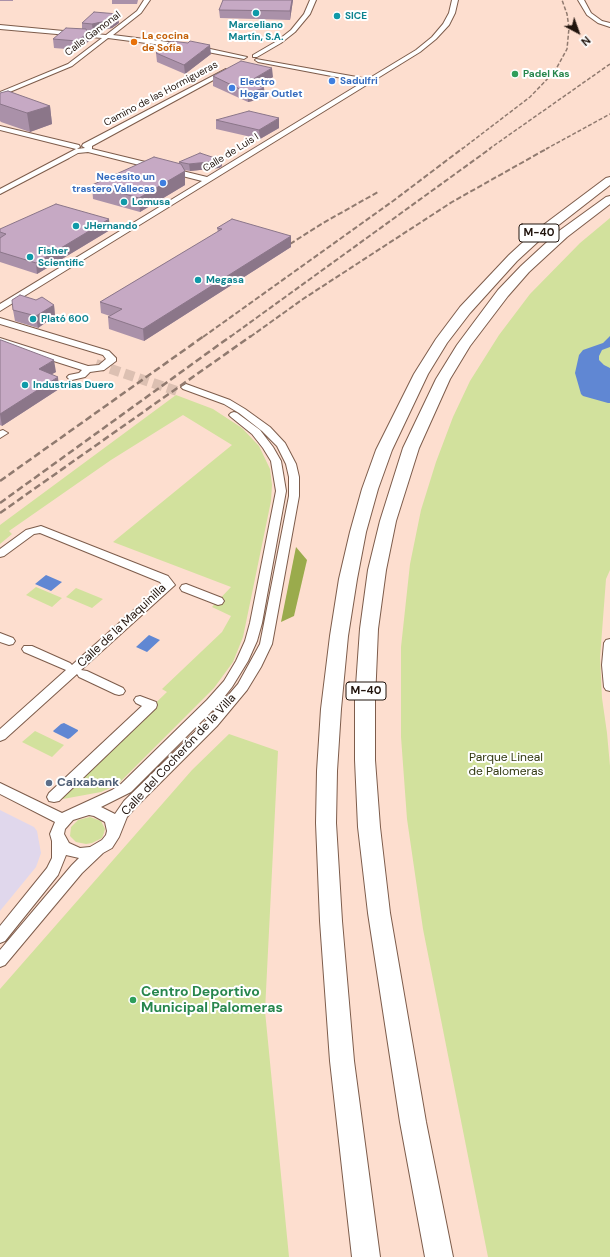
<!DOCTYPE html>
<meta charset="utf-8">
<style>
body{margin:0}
#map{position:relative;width:610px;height:1257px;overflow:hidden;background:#fddecf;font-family:"DM Sans",sans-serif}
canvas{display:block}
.north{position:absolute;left:558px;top:12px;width:40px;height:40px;-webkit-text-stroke:3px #fff;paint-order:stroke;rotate:139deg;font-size:11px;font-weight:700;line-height:16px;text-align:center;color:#21140d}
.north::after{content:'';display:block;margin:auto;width:14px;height:18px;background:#21140d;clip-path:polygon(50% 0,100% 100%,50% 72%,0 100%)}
</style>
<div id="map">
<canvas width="610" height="1257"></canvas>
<div class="north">N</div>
</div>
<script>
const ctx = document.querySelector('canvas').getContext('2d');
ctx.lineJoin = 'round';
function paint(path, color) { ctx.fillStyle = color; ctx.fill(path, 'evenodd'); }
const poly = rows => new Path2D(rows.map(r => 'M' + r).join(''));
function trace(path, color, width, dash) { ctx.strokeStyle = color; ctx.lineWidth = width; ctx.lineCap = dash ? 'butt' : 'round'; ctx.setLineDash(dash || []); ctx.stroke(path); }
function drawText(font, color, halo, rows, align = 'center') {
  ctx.font = font + ' "DM Sans",sans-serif'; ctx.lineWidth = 4; ctx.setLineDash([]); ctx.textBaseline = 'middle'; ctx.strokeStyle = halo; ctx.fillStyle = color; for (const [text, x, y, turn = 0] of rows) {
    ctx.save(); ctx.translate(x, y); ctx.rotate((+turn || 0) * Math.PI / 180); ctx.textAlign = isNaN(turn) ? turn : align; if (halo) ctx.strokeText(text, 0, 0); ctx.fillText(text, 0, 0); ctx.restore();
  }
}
const education = poly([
 [0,810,34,827,37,831,41,853,36,867,0,911]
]);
const green = poly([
 [610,218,610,570,606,579,600,658,602,698,607,733,610,766,610,1257,488,1257,423,929,407,819,401,737,401,647,410,564,421,510,436,462,453,417,470,381,499,335,530,294,580,243],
 [176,395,213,409,242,428,259,446,270,469,272,485,271,501,243,637,233,662,214,688,117,785,101,792,63,799,59,796,167,692,162,689,222,632,231,616,212,607,231,587,113,542,232,445,183,415,111,460,9,531,12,534,0,544,0,525],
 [36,587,62,598,52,607,26,595],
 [76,588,103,599,92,608,66,597],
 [35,731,64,745,52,757,22,742],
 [229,734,278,751,265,1011,289,1257,0,1257,0,989,192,770],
 [90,817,101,821,105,829,104,833,102,838,92,843,86,844,76,842,70,836,71,827,78,820]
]);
const forest = poly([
 [296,547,307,560,294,616,281,622]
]);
const water = poly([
 [610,336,610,347,602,350,599,356,599,360,604,365,610,368,610,403,608,403,583,396,581,394,575,373,579,355,583,350,603,343],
 [46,575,62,582,51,591,35,584],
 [149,635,160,640,147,652,136,647],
 [64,723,78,730,78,731,70,738,68,739,54,732,53,731,61,724]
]);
const minorTunnel = poly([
 [96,364,180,392]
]);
const minor = poly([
 [144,0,150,0,141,13,113,35,192,45,247,57,244,59,192,49,108,38,72,66,0,96,0,92,68,64,102,38,0,29,0,25,106,35,137,11,144,0],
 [310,0,316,0,310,14,295,32,281,43,257,57,253,57,253,55,277,41,291,30,304,14,310,0],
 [452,0,458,0,455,13,449,25,436,39,420,52,0,311,0,304,202,181,88,152,78,153,69,158,0,194,0,189,76,149,0,130,0,126,79,145,80,147,77,149,85,148,82,146,83,144,226,69,229,71,228,72,92,146,92,149,207,177,363,82,258,62,255,60,256,59,368,79,416,50,432,37,443,24,449,13,452,0],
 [578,0,584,0,591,13,602,21,610,23,610,27,598,23,587,15,578,0],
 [0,318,109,351,116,358,116,361,104,370,90,372,85,377,72,380,69,379,67,377,69,375,79,373,82,370,0,344,0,338,88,366,99,365,106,359,103,355,0,324,0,318],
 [186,384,230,400,245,409,270,427,285,443,296,464,299,477,299,496,272,644,261,667,247,690,217,726,134,809,127,817,119,837,112,848,103,853,82,873,5,965,0,967,0,950,72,865,79,858,66,855,58,875,5,941,0,943,0,926,47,868,52,858,52,841,50,834,55,822,0,794,0,783,62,813,112,790,121,784,207,700,224,681,236,661,245,641,250,623,276,491,271,461,263,448,252,434,231,417,229,415,231,413,234,412,237,413,260,430,273,447,281,461,286,491,262,623,257,641,248,661,232,687,217,706,131,792,101,807,115,814,124,801,207,720,238,684,260,644,289,496,289,477,286,464,277,446,262,431,239,413,224,404,183,389,181,387,186,384],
 [89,815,94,816,105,822,107,831,106,835,102,840,90,847,80,848,69,843,64,834,65,829,73,820,89,815],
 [3,430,8,433,0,438,0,431,3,430],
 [41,526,168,576,175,585,81,670,87,671,123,688,125,691,123,694,119,695,115,694,79,677,77,674,5,739,0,741,0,729,66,670,24,652,22,649,24,646,32,646,70,663,72,665,162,585,160,582,40,533,34,534,4,556,0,557,0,549,26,530,41,526],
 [186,584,222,598,224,601,222,604,218,605,182,591,180,588,182,585,186,584],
 [0,633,13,638,15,641,13,644,9,645,0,642,0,633],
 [610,639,610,691,606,690,604,687,602,665,604,643,606,640,610,639],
 [140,696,156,702,157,705,156,708,59,801,54,802,49,801,47,797,49,793,142,706,136,703,134,700,136,697,140,696]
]);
const highway = poly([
 [610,177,610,185,542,238,517,261,470,313,447,343,428,374,392,450,378,489,366,532,357,579,348,636,341,709,337,771,336,823,342,921,354,1061,380,1257,352,1257,330,1061,320,921,316,823,317,771,321,709,330,636,339,579,350,532,362,489,376,450,414,374,436,339,460,307,509,255,534,232,606,178,610,177],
 [610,196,610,204,567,237,529,272,508,296,470,346,450,379,419,448,396,521,386,570,378,629,375,700,375,760,380,827,390,913,426,1122,453,1257,425,1257,400,1122,368,913,358,827,355,760,355,700,360,629,368,570,380,521,403,448,436,379,457,345,498,290,521,266,559,231,606,197,610,196]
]);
const railFar2 = poly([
 [462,149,530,97,555,71,567,49,569,28,567,14,562,0],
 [489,149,610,64],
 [546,149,610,114]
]);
const railFar1 = poly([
 [290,244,323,223,378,192],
 [203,337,393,201,463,148],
 [230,337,491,148],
 [250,337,303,299,452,202,548,148]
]);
const rail = poly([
 [0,481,204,336],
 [0,503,231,336],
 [0,513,251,336]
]);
const wall = poly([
 [0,0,13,0,13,1,0,1],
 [112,0,138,0,137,4,112,4],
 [293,0,290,20,220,18,219,10],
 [82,23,119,23,112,28,93,32,88,32,89,41,78,50,54,48,53,39,82,29],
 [156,53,211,54,185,74,157,62],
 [213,76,273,77,259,85,264,88,265,98,248,102,213,86],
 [0,93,50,106,52,124,30,132,1,122,0,121],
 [216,120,279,128,260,139,216,129],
 [179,162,222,166,219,168,190,171,184,170,185,185,140,212,93,199,92,185,179,163],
 [217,228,291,236,291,247,144,341,109,329,108,317,110,316,101,313,100,302,218,232],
 [0,229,110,230,37,274,0,262],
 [54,305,55,316,38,328,15,321,13,310],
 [0,340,56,372,51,374,59,389,2,426,0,425]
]);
const shadedWall = poly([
 [292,0,293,0,290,20,290,11],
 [118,14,119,23,112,28,93,32,92,24],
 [88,33,89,41,78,50,77,41],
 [210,45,211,54,185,74,184,65],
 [272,68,273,77,250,90,250,81],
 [264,88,265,98,248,102,248,93],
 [50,106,52,124,30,132,27,113],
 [279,118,279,128,260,139,259,130],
 [221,160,222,166,219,168,190,171,189,164],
 [185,171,185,185,140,212,139,198],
 [109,219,110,230,37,274,36,263],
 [291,236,291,247,144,341,143,329],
 [54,305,55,316,38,328,36,316],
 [54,360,56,372,40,381,39,369],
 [58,377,59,389,2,426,0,414]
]);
const building = poly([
 [223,0,292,0,290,11,219,10,223,0],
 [94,12,118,14,111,20,92,24,82,23,94,12],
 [66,28,86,29,88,33,77,41,53,39,66,28],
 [171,41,188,43,190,41,210,45,184,65,156,53,171,41],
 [241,61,272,68,250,81,264,88,248,93,213,76,241,61],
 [8,91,50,106,27,113,0,104,0,93,8,91],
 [249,111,279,118,259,130,216,120,249,111],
 [200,153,221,160,218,161,189,164,179,162,200,153],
 [154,157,181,164,185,171,139,198,92,185,154,157],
 [56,204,109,219,36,263,0,252,0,238,6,234,0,232,0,229,56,204],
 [232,219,291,236,143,329,108,317,122,309,100,302,222,229,217,228,232,219],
 [20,295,36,300,42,297,54,305,36,316,13,310,12,300,20,295],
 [0,340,1,340,54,360,39,369,58,377,0,414,0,340]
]);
const markers = [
 [256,13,4,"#0f9aa8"],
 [337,16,4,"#0f9aa8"],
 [134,42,4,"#e8710a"],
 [515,74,4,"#2e9e5b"],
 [332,81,4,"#3f7fe0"],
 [232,88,4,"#3f7fe0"],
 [163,183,4,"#3f7fe0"],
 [124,202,4,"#0f9aa8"],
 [76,226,4,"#0f9aa8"],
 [30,257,4,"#0f9aa8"],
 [198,280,4,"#0f9aa8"],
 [33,319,4,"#0f9aa8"],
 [25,385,4,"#0f9aa8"],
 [49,783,4,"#5c6f8a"],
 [133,1000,4,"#2e9e5b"]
];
const farCulturenames = [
 ["SICE",345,16],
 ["Marceliano",256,25,"center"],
 ["Martín, S.A.",256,37,"center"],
 ["Lomusa",132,202],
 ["JHernando",84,226],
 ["Fisher",38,251],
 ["Scientific",38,263],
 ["Megasa",206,280],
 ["Plató 600",41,319],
 ["Industrias Duero",33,385]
];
const farStreetnames = [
 ["Calle Gamonal",93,34,-37],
 ["Camino de las Hormigueras",161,94,-28],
 ["Calle de Luis I",231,153,-32]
];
const farFoodnames = [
 ["La cocina",142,36],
 ["de Sofía",142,48]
];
const farLeisurenames = [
 ["Padel Kas",523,74]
];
const farShopnames = [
 ["Sadulfri",340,81],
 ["Electro",240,82],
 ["Hogar Outlet",240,94],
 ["Necesito un",155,177,"right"],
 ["trastero Vallecas",155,189,"right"]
];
const shields = [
 [539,233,40],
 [366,691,40]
];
const shieldNames = [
 ["M-40",539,233],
 ["M-40",366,691]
];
const streetNames = [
 ["Calle de la Maquinilla",122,626,-43],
 ["Calle del Cocherón de la Villa",179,755,-47]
];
const parkNames = [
 ["Parque Lineal",506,758],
 ["de Palomeras",506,772]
];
const serviceNames = [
 ["Caixabank",57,783]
];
const nearLeisurenames = [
 ["Centro Deportivo",141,992],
 ["Municipal Palomeras",141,1008]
];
paint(education, '#e0d7ec');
paint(green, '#d2e19d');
paint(forest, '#9aab4c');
paint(water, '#6087d3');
trace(minorTunnel, '#dcc0b2', 10, [10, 5]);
trace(minor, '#7d5c4b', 2);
trace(highway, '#7d5c4b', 2);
paint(minor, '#fff');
paint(highway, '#fff');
trace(railFar2, '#907a6f', 1.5, [4, 2]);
trace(railFar1, '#907a6f', 2, [5.5, 2.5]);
trace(rail, '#907a6f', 2.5, [7, 3.5]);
paint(wall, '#aa91a9');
paint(shadedWall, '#8b7689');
paint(building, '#c6a9c4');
trace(building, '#8b7689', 1);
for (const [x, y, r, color] of markers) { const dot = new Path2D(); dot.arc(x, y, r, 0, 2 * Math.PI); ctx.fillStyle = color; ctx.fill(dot); trace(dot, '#fff', 1.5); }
drawText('bold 10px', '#0d838f', '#fff', farCulturenames, 'left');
drawText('10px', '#21140d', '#fff', farStreetnames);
drawText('bold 10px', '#c56008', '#fff', farFoodnames, 'left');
drawText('bold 10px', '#27864d', '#fff', farLeisurenames, 'left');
drawText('bold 10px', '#366cbe', '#fff', farShopnames, 'left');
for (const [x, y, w] of shields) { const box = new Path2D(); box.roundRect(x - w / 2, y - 9, w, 18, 3); ctx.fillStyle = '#fff'; ctx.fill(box); trace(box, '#21140d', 1); }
drawText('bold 11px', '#21140d', null, shieldNames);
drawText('12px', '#21140d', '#fff', streetNames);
drawText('12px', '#333a12', '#fff', parkNames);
drawText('bold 12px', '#4e5e75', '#fff', serviceNames, 'left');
drawText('bold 14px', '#27864d', '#fff', nearLeisurenames, 'left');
</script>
